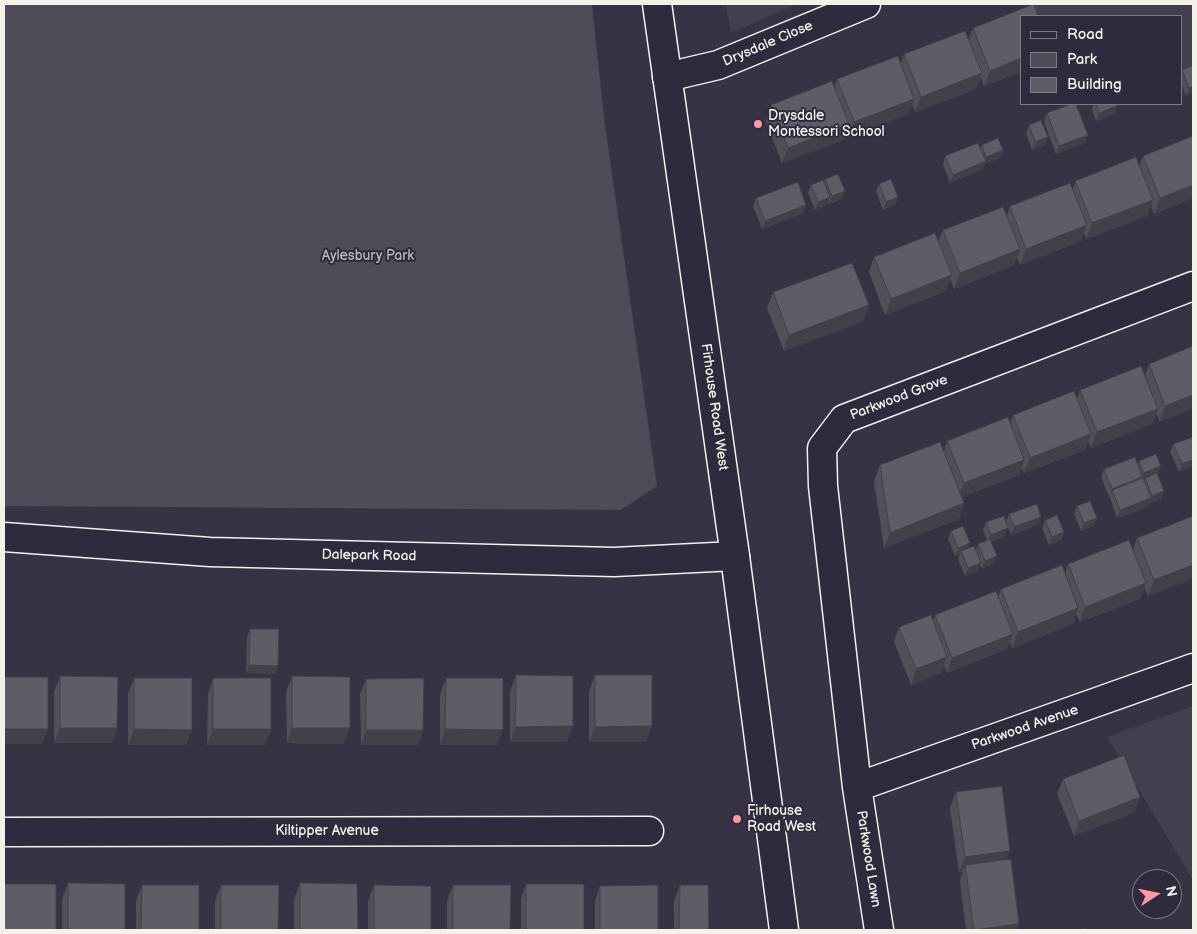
<!DOCTYPE html>
<style>
body{margin:0}
#map{position:relative;width:1197px;height:934px;overflow:hidden;background:#373244;font-family:"Balsamiq Sans",sans-serif}
canvas{display:block}
.frame{position:absolute;inset:0;border:5px solid #f4f1e8;pointer-events:none}
.legend{position:absolute;left:1020px;top:15px;width:162px;height:90px;box-sizing:border-box;background:#2f2a3d;border:1px solid #7e7a81;margin:0;padding:6px 9px;list-style:none;font-size:15px;color:#f4f1e8}
.legend li{display:flex;align-items:center;gap:10px;height:25px}
.legend b{width:25px;border:1px solid #7e7a81}
.north{position:absolute;left:1132px;top:869px;width:50px;height:50px;box-sizing:border-box;background:#2f2a3d;border:1px solid #7e7a81;border-radius:50%;rotate:79deg;font-size:14px;font-weight:700;line-height:20px;text-align:center;color:#f4f1e8}
.north::after{content:'';display:block;margin:auto;width:18px;height:22px;background:#ff9aa2;clip-path:polygon(50% 0,100% 100%,50% 72%,0 100%)}
</style>
<div id="map">
<canvas width="1197" height="934"></canvas>
<div class="frame"></div>
<ul class="legend">
<li><b style="height:6px;background:#2f2a3d"></b>Road</li>
<li><b style="height:14px;background:#504b59"></b>Park</li>
<li><b style="height:14px;background:#5f5c67"></b>Building</li>
</ul>
<div class="north">N</div>
</div>
<script>
const ctx = document.querySelector('canvas').getContext('2d');
ctx.lineJoin = 'round';
function paint(path, color) { ctx.fillStyle = color; ctx.fill(path, 'evenodd'); }
const poly = rows => new Path2D(rows.map(r => 'M' + r).join(''));
function trace(path, color, width, dash) { ctx.strokeStyle = color; ctx.lineWidth = width; ctx.lineCap = dash ? 'butt' : 'round'; ctx.setLineDash(dash || []); ctx.stroke(path); }
function drawText(font, color, halo, rows, align = 'center') {
  ctx.font = font + ' "Balsamiq Sans",sans-serif'; ctx.lineWidth = 4; ctx.setLineDash([]); ctx.textBaseline = 'middle'; ctx.strokeStyle = halo; ctx.fillStyle = color; for (const [text, x, y, turn = 0] of rows) {
    ctx.save(); ctx.translate(x, y); ctx.rotate((+turn || 0) * Math.PI / 180); ctx.textAlign = isNaN(turn) ? turn : align; if (halo) ctx.strokeText(text, 0, 0); ctx.fillText(text, 0, 0); ctx.restore();
  }
}
const built = poly([
 [726,4,797,4,731,33],
 [1026,4,1193,4,1193,68,1181,73,1181,16,1033,16],
 [1193,706,1193,880,1107,737]
]);
const green = poly([
 [4,4,592,4,604,118,657,486,621,510,4,506]
]);
const minor = poly([
 [667,77,718,65,866,4],
 [4,537,210,552,614,562,735,556],
 [857,787,1193,668],
 [4,832,649,831],
 [879,930,857,787,823,486,822,448,844,419,1193,286]
]);
const tertiary = poly([
 [657,4,735,556,784,930]
]);
const wall = poly([
 [1021,16,1021,72,984,86,980,77,976,89,915,112,912,104,908,114,848,138,846,132,843,140,782,163,766,121,771,105,834,87,837,79,901,63,904,54,968,40,973,28],
 [1182,70,1193,93,1186,96,1181,83,1181,72],
 [1093,104,1116,104,1114,114,1096,121,1092,109],
 [1047,113,1085,143,1056,154,1044,122],
 [1029,125,1045,145,1032,150,1026,133],
 [1193,136,1193,198,1154,214,1151,205,1147,216,1086,239,1084,233,1081,241,1020,265,1017,257,1014,265,954,289,950,279,946,291,885,315,869,272,874,257,938,242,943,230,1007,215,1010,206,1073,189,1075,181,1139,166,1143,156],
 [982,145,1000,158,985,164,983,169,950,183,943,165,945,156,980,148],
 [825,179,842,199,829,204,828,202,827,205,815,210,808,193,811,185,824,182],
 [879,184,898,197,895,205,883,210,876,192],
 [756,198,804,213,762,229,753,206],
 [773,292,864,321,784,351,767,308],
 [1193,346,1160,422,1156,413,1152,424,1091,448,1088,441,1085,450,1024,473,1022,468,1019,475,962,497,964,503,959,519,884,548,874,481,880,465,944,451,947,441,1010,423,1013,415,1077,399,1080,390,1145,376,1149,364],
 [1193,437,1179,472,1170,452,1173,444],
 [1139,461,1158,474,1161,499,1149,504,1149,503,1148,507,1117,518,1110,498,1110,496,1109,497,1101,477,1104,469,1137,465],
 [1077,506,1094,526,1081,531,1074,514],
 [1009,514,1041,517,1038,525,1011,535,1006,522],
 [1193,516,1148,596,1144,587,1140,599,1080,622,1076,614,1073,624,1012,648,1010,642,1007,649,947,673,944,666,941,673,911,685,894,642,899,627,933,621,935,615,998,597,1001,589,1065,573,1068,564,1133,550,1137,538],
 [1045,520,1064,532,1061,540,1049,545,1042,528],
 [986,522,1005,536,991,542,994,564,982,569,980,565,978,571,965,576,958,559,960,554,955,556,948,539,951,531,969,548,976,550,978,544,987,541,983,530],
 [250,629,278,666,275,674,246,673,247,637],
 [516,675,567,742,510,742,510,691],
 [595,675,652,726,646,742,589,742,589,691],
 [60,676,117,728,112,743,54,743,54,692],
 [292,676,344,744,287,743,286,692],
 [134,678,192,730,186,745,128,745,128,694],
 [213,678,271,729,265,745,207,745,208,694],
 [446,678,497,745,440,745,440,694],
 [366,679,423,730,418,745,361,745,360,694],
 [1063,779,1140,797,1134,813,1074,836,1057,794],
 [956,792,1007,859,1017,930,966,930,960,881,963,872,959,873,950,808],
 [68,883,125,930,62,930,62,899],
 [300,883,358,930,294,930,294,899],
 [526,884,584,930,521,930,521,899],
 [142,885,199,930,136,930,136,901],
 [221,885,278,930,215,930,215,901],
 [374,885,431,930,368,930,368,901],
 [453,885,510,930,447,930,447,901],
 [680,885,709,930,674,930,674,901],
 [600,886,658,930,595,930,595,901]
]);
const shadedWall = poly([
 [1021,58,1021,72,984,86,990,71],
 [982,73,976,89,915,112,921,97],
 [1193,87,1193,93,1186,96,1189,88],
 [914,99,908,114,848,138,854,122],
 [1117,106,1114,114,1096,121,1099,113],
 [849,124,843,140,782,163,788,148],
 [1088,135,1085,143,1056,154,1059,146],
 [1048,137,1045,145,1032,150,1035,142],
 [1003,150,1000,158,985,164,983,169,950,183,953,175,985,162,986,157],
 [1193,185,1193,198,1154,214,1160,198],
 [845,191,842,199,829,204,832,196],
 [830,197,827,205,815,210,818,202],
 [898,197,895,205,883,210,886,202],
 [1153,200,1147,216,1086,239,1092,223],
 [806,205,804,213,762,229,765,221],
 [1087,225,1081,241,1020,265,1026,249],
 [1020,249,1014,265,954,289,960,273],
 [952,275,946,291,885,315,891,299],
 [869,305,864,321,784,351,789,335],
 [1193,395,1193,409,1160,422,1165,406],
 [1158,409,1152,424,1091,448,1097,432],
 [1091,434,1085,450,1024,473,1030,458],
 [1024,460,1019,475,958,499,964,483],
 [1193,460,1193,466,1179,472,1182,464],
 [1161,466,1158,474,1141,481,1144,473],
 [1142,477,1139,485,1112,490,1110,496,1109,497,1112,489],
 [1164,491,1161,499,1149,504,1152,496],
 [1151,498,1148,507,1117,518,1120,510],
 [964,503,959,519,884,548,890,533],
 [1041,517,1038,525,1011,535,1014,527],
 [1097,518,1094,526,1081,531,1084,523],
 [1008,528,1005,536,988,543,991,535],
 [1064,532,1061,540,1049,545,1052,537],
 [970,543,967,551,961,551,960,554,955,556,958,548],
 [997,556,994,564,982,569,985,561],
 [981,563,978,571,965,576,968,568],
 [1193,565,1193,579,1148,596,1154,580],
 [1146,583,1140,599,1080,622,1085,607],
 [1078,608,1073,624,1012,648,1018,632],
 [1013,634,1007,649,947,673,952,658],
 [947,657,941,673,911,685,916,669],
 [249,665,278,666,275,674,246,673],
 [573,726,567,742,510,742,515,727],
 [652,726,646,742,589,742,595,727],
 [60,728,117,728,112,743,54,743],
 [292,728,350,728,344,744,287,743],
 [4,729,48,729,42,744,4,744],
 [134,729,192,730,186,745,128,745],
 [213,729,271,729,265,745,207,745],
 [445,729,503,730,497,745,440,745],
 [366,730,423,730,418,745,361,745],
 [1140,797,1134,813,1074,836,1079,821],
 [1010,851,1004,866,965,865,963,872,959,873,965,857],
 [1019,924,1017,930,974,930]
]);
const building = poly([
 [1034,4,1038,16,1021,16,1021,58,990,71,973,28,1034,4],
 [965,31,982,73,921,97,904,54,965,31],
 [898,56,914,99,854,122,837,79,898,56],
 [1193,65,1193,87,1189,88,1182,70,1193,65],
 [832,81,849,124,788,148,771,105,832,81],
 [1071,104,1076,104,1088,135,1059,146,1047,113,1071,104],
 [1096,104,1116,104,1117,106,1099,113,1096,104],
 [1041,120,1048,137,1035,142,1029,125,1041,120],
 [1193,136,1193,185,1160,198,1143,156,1193,136],
 [998,138,1003,150,986,157,982,145,998,138],
 [978,143,986,161,953,175,945,156,978,143],
 [1136,157,1153,200,1092,223,1075,181,1136,157],
 [838,174,845,191,832,196,825,179,838,174],
 [891,179,898,197,886,202,879,184,891,179],
 [823,180,830,197,818,202,811,185,823,180],
 [798,182,806,205,765,221,756,198,798,182],
 [1070,183,1087,225,1026,249,1010,206,1070,183],
 [1003,207,1020,249,960,273,943,230,1003,207],
 [935,233,952,275,891,299,874,257,935,233],
 [852,263,869,305,789,335,773,292,852,263],
 [1193,346,1193,395,1165,406,1149,364,1193,346],
 [1141,366,1158,409,1097,432,1080,390,1141,366],
 [1074,391,1091,434,1030,458,1013,415,1074,391],
 [1008,417,1024,460,964,483,947,441,1008,417],
 [1193,437,1193,460,1182,464,1173,444,1193,437],
 [940,442,964,503,890,533,880,465,940,442],
 [1156,454,1161,466,1144,473,1139,461,1156,454],
 [1135,457,1142,477,1112,489,1104,469,1135,457],
 [1157,473,1164,491,1152,496,1145,478,1157,473],
 [1143,478,1151,498,1120,510,1112,490,1143,478],
 [1090,501,1097,518,1084,523,1077,506,1090,501],
 [1037,504,1041,517,1014,527,1009,514,1037,504],
 [1057,515,1064,532,1052,537,1045,520,1057,515],
 [1004,516,1008,528,991,535,986,522,1004,516],
 [1193,516,1193,565,1154,580,1137,538,1193,516],
 [963,526,970,543,958,548,951,531,963,526],
 [990,539,997,556,985,561,978,544,990,539],
 [1129,540,1146,583,1085,607,1068,564,1129,540],
 [974,546,981,563,968,568,961,551,974,546],
 [1062,565,1078,608,1018,632,1001,589,1062,565],
 [996,591,1013,634,952,658,935,615,996,591],
 [931,615,947,657,916,669,899,627,931,615],
 [250,629,279,629,278,666,249,665,250,629],
 [516,675,573,676,573,726,515,727,516,675],
 [595,675,652,675,652,726,595,727,595,675],
 [60,676,118,677,117,728,60,728,60,676],
 [292,676,350,677,350,728,292,728,292,676],
 [4,677,48,677,48,729,4,729,4,677],
 [134,678,192,678,192,730,134,729,134,678],
 [213,678,271,678,271,729,213,729,213,678],
 [424,678,423,730,366,730,366,679,424,678],
 [446,678,503,678,503,730,445,729,446,678],
 [1124,755,1140,797,1079,821,1063,779,1124,755],
 [1002,786,1010,851,965,857,956,792,1002,786],
 [1011,859,1019,924,974,930,965,865,1011,859],
 [68,883,125,884,125,930,68,930,68,883],
 [300,883,357,884,358,930,300,930,300,883],
 [4,884,56,884,56,930,4,930,4,884],
 [526,884,584,884,584,930,526,930,526,884],
 [142,885,199,885,199,930,141,930,142,885],
 [221,885,279,885,278,930,221,930,221,885],
 [374,885,431,886,431,930,374,930,374,885],
 [453,885,511,885,510,930,453,930,453,885],
 [658,885,658,930,600,930,600,886,658,885],
 [680,885,708,885,709,930,679,930,680,885],
 [1086,928,1087,930,1077,930,1086,928]
]);
const markers = [
 [758,124,5,"#ff9aa2"],
 [737,819,5,"#ff9aa2"]
];
const streetNames = [
 ["Drysdale Close",768,44,-23],
 ["Parkwood Grove",899,398,-21],
 ["Firhouse Road West",714,407,82],
 ["Dalepark Road",369,556,1],
 ["Parkwood Avenue",1025,728,-19],
 ["Kiltipper Avenue",327,831],
 ["Parkwood Lawn",868,859,81]
];
const poiNames = [
 ["Drysdale",768,116],
 ["Montessori School",768,132],
 ["Firhouse",747,811],
 ["Road West",747,827]
];
const parkNames = [
 ["Aylesbury Park",368,256]
];
paint(built, '#433f4e');
paint(green, '#504b59');
trace(minor, '#f4f1e8', 31);
trace(tertiary, '#f4f1e8', 31);
trace(minor, '#2f2a3d', 28);
trace(tertiary, '#2f2a3d', 28);
paint(wall, '#524f59');
paint(shadedWall, '#424048');
paint(building, '#5f5c67');
trace(building, '#424048', 1);
for (const [x, y, r, color] of markers) { const dot = new Path2D(); dot.arc(x, y, r, 0, 2 * Math.PI); ctx.fillStyle = color; ctx.fill(dot); trace(dot, '#2f2a3d', 2); }
drawText('14px', '#f4f1e8', '#2f2a3d', streetNames);
drawText('14px', '#f4f1e8', '#2f2a3d', poiNames, 'left');
drawText('14px', '#bbb7b6', '#2f2a3d', parkNames);
</script>
